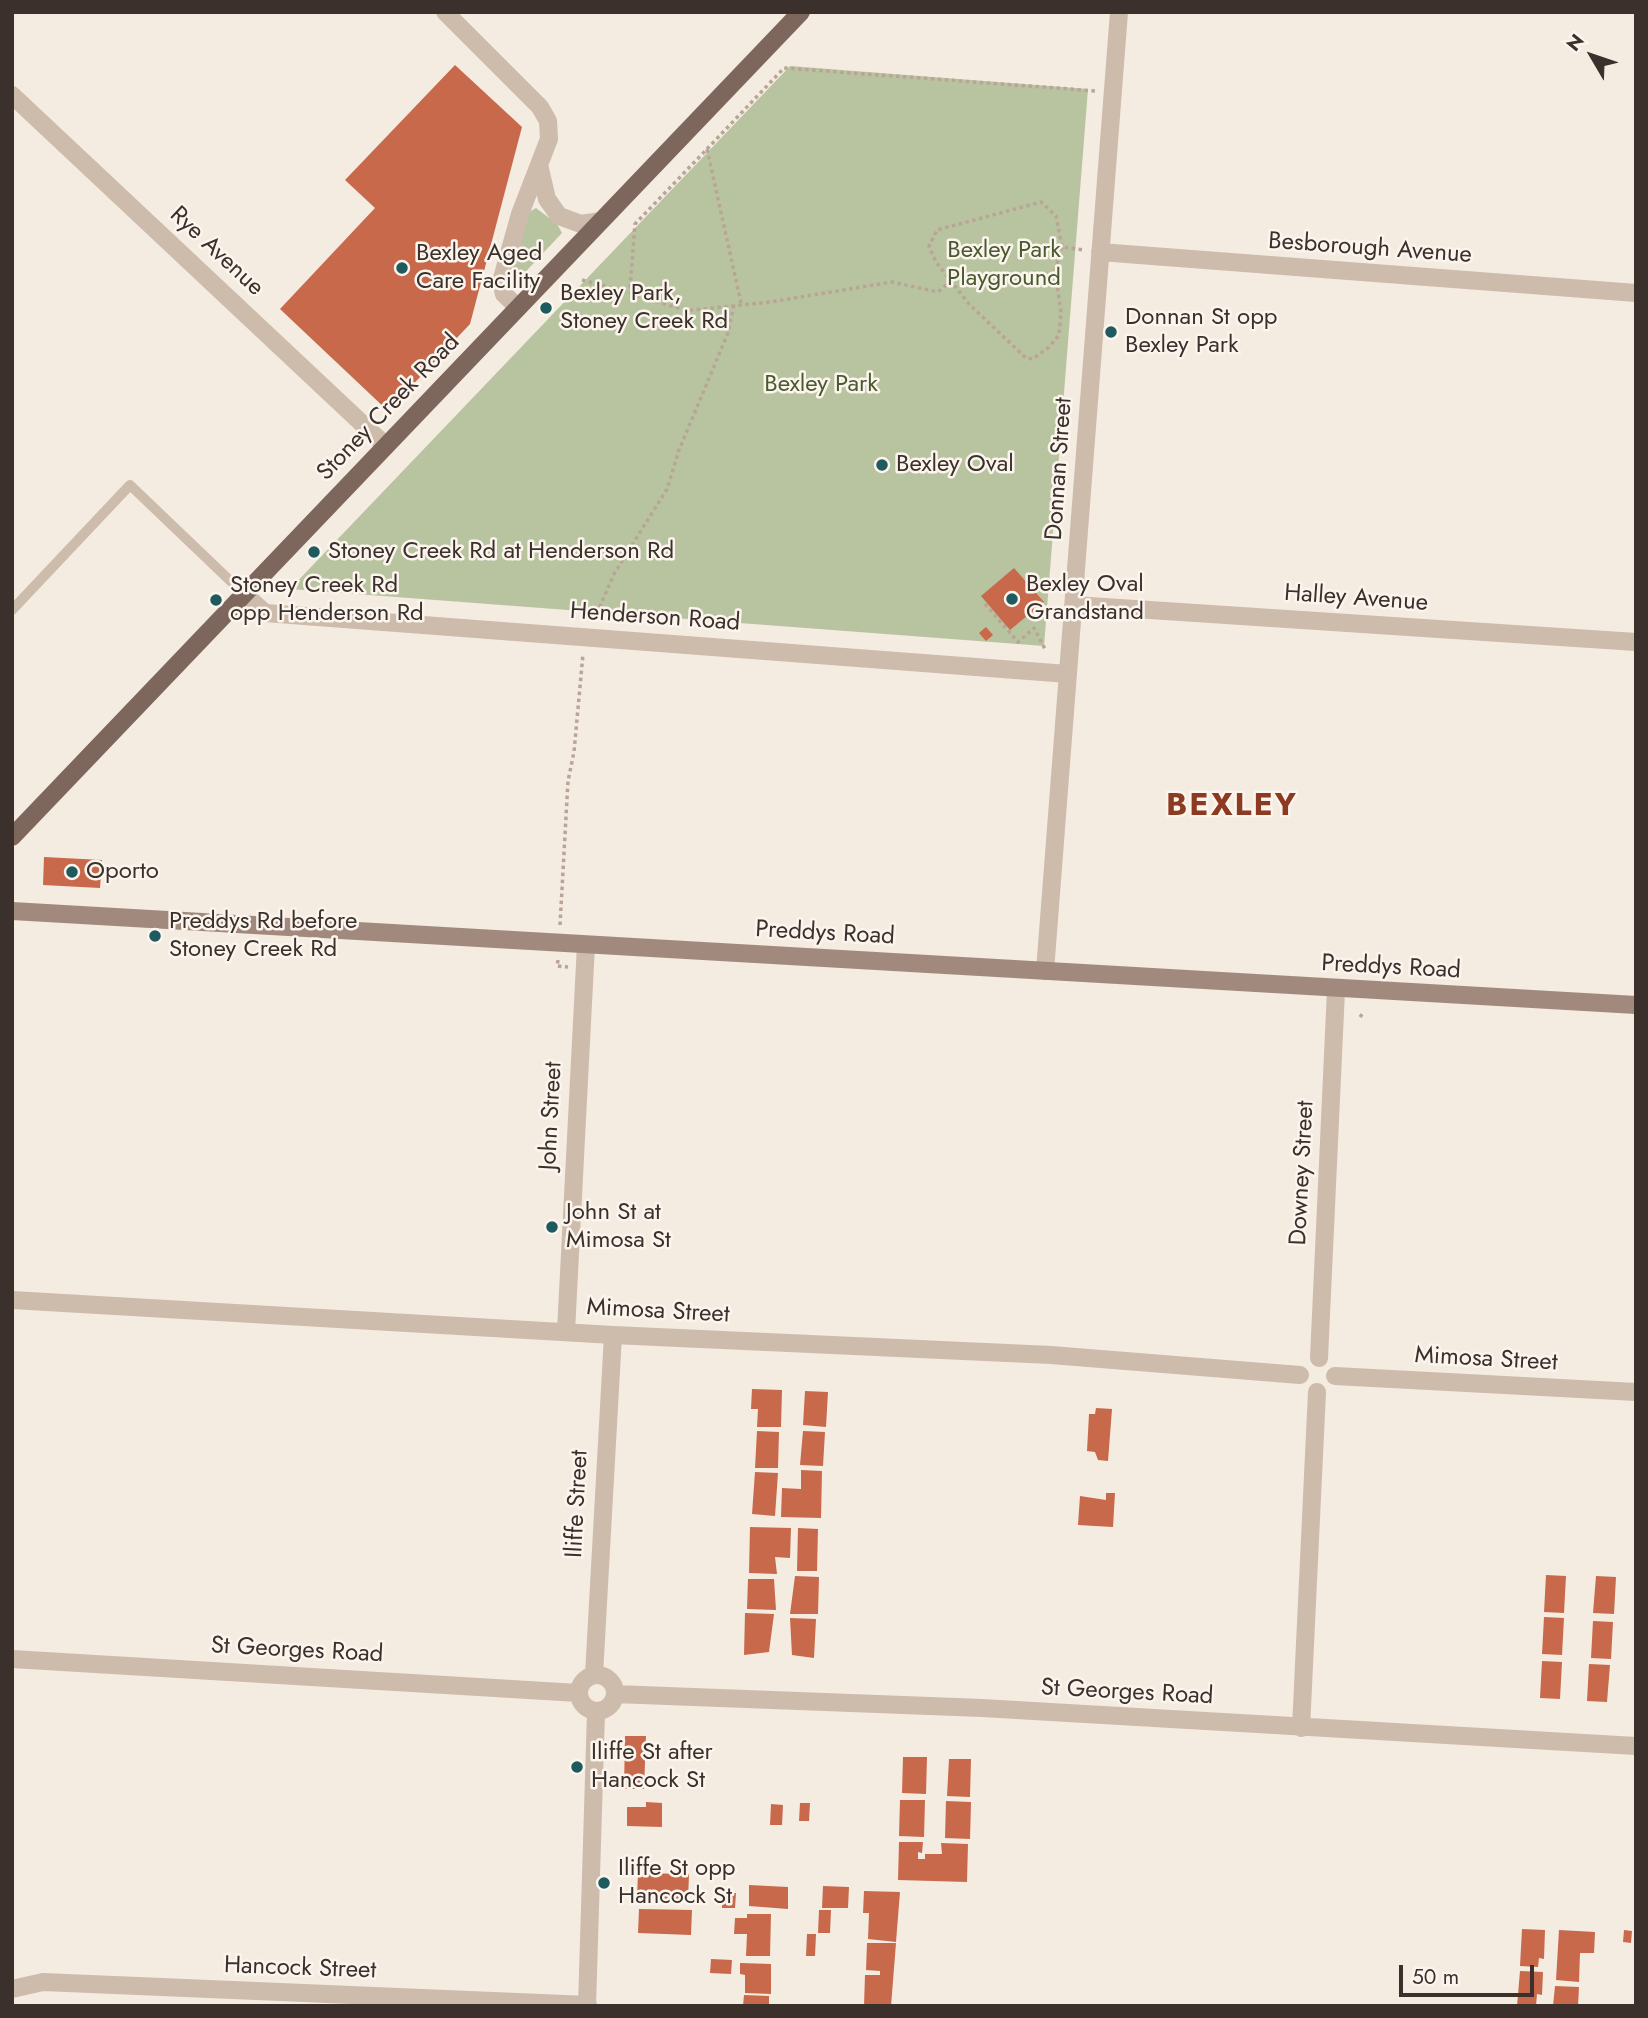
<!DOCTYPE html>
<style>
body{margin:0}
#map{position:relative;width:1648px;height:2018px;overflow:hidden;background:#f4ebe1;font-family:Jost,sans-serif}
canvas{display:block}
.frame{position:absolute;inset:0;border:14px solid #3b302b;pointer-events:none}
.north{position:absolute;left:1557px;top:21px;width:70px;height:70px;-webkit-text-stroke:5px #fbf5ee;paint-order:stroke;rotate:309deg;font-size:19px;font-weight:700;line-height:28px;text-align:center;color:#3b302b}
.north::after{content:'';display:block;margin:auto;width:24px;height:32px;background:#3b302b;clip-path:polygon(50% 0,100% 100%,50% 72%,0 100%)}
.scale{position:absolute;left:1399px;top:1965px;width:135px;height:32px;box-sizing:border-box;border:4px solid #3b302b;border-top:0;padding-left:9px;font-size:21px;line-height:24px;white-space:nowrap;color:#3b302b;-webkit-text-stroke:5px #fbf5ee;paint-order:stroke}
</style>
<div id="map">
<canvas width="1648" height="2018"></canvas>
<div class="frame"></div>
<div class="north">N</div>
<div class="scale">50 m</div>
</div>
<script>
const ctx = document.querySelector('canvas').getContext('2d');
ctx.lineJoin = 'round';
function paint(path, color) { ctx.fillStyle = color; ctx.fill(path, 'evenodd'); }
const poly = rows => new Path2D(rows.map(r => 'M' + r).join(''));
function trace(path, color, width, dash) { ctx.strokeStyle = color; ctx.lineWidth = width; ctx.lineCap = dash ? 'butt' : 'round'; ctx.setLineDash(dash || []); ctx.stroke(path); }
function drawText(font, color, halo, rows, align = 'center') {
  ctx.font = font + ' Jost,sans-serif'; ctx.lineWidth = 5; ctx.setLineDash([]); ctx.textBaseline = 'middle'; ctx.strokeStyle = halo; ctx.fillStyle = color; for (const [text, x, y, turn = 0] of rows) {
    ctx.save(); ctx.translate(x, y); ctx.rotate((+turn || 0) * Math.PI / 180); ctx.textAlign = isNaN(turn) ? turn : align; if (halo) ctx.strokeText(text, 0, 0); ctx.fillText(text, 0, 0); ctx.restore();
  }
}
const green = poly([
 [790,66,1088,89,1044,646,290,589],
 [536,208,557,224,562,233,515,283,511,276,529,212]
]);
const building = poly([
 [455,65,522,127,470,324,388,411,280,309,375,208,345,180],
 [1014,568,1044,602,1010,630,981,596],
 [986,627,993,635,986,641,979,633],
 [44,857,102,860,100,888,43,885],
 [752,1389,782,1390,781,1427,757,1427,758,1409,751,1409],
 [805,1391,828,1392,826,1427,803,1425],
 [1096,1408,1112,1409,1108,1461,1098,1460,1095,1452,1087,1451,1089,1414,1095,1414],
 [757,1431,779,1432,778,1468,755,1468],
 [803,1431,825,1432,823,1466,800,1465],
 [801,1470,822,1471,821,1518,781,1517,782,1488,801,1489],
 [755,1472,778,1473,775,1516,752,1514],
 [1106,1493,1115,1493,1113,1527,1078,1525,1080,1496,1106,1500],
 [750,1527,791,1528,790,1558,775,1557,777,1574,749,1573],
 [798,1528,818,1529,817,1571,797,1571],
 [1546,1575,1566,1576,1564,1613,1544,1612],
 [795,1576,819,1577,818,1614,790,1614],
 [1596,1576,1616,1577,1614,1614,1593,1613],
 [748,1579,774,1579,776,1610,747,1609],
 [745,1613,774,1614,769,1652,744,1655],
 [1544,1617,1564,1618,1562,1655,1542,1654],
 [790,1618,816,1619,814,1658,792,1655],
 [1593,1621,1613,1622,1611,1659,1591,1658],
 [1542,1661,1562,1662,1560,1699,1540,1698],
 [1589,1664,1610,1665,1607,1702,1587,1701],
 [625,1736,646,1736,644,1789,624,1789],
 [903,1757,927,1757,926,1794,902,1793],
 [949,1759,971,1759,970,1797,947,1796],
 [900,1800,925,1800,924,1837,899,1836],
 [946,1801,971,1802,970,1839,945,1838],
 [646,1802,662,1803,662,1827,627,1826,627,1807,646,1807],
 [800,1803,810,1803,809,1821,799,1821],
 [771,1804,783,1805,782,1825,770,1825],
 [899,1842,923,1842,922,1853,918,1852,918,1859,925,1859,925,1854,942,1854,941,1843,968,1844,967,1882,898,1880],
 [638,1873,689,1874,688,1901,637,1899],
 [749,1885,788,1887,788,1909,749,1906],
 [823,1886,849,1887,848,1908,822,1908],
 [864,1891,900,1892,896,1942,868,1939,869,1913,863,1913],
 [722,1892,736,1893,735,1908,722,1908],
 [639,1909,692,1910,691,1935,638,1933],
 [819,1910,831,1910,830,1933,818,1933],
 [747,1914,771,1914,770,1956,746,1956,747,1934,734,1934,735,1918,747,1918],
 [1522,1929,1545,1930,1544,1959,1539,1958,1538,1967,1520,1966],
 [1559,1930,1595,1932,1594,1953,1580,1953,1579,1982,1556,1980],
 [1624,1930,1632,1931,1631,1943,1623,1942],
 [807,1934,816,1934,815,1956,806,1956],
 [867,1943,896,1943,891,2006,864,2006,865,1975,880,1975,880,1971,866,1970],
 [711,1959,732,1960,731,1974,710,1973],
 [740,1963,771,1964,771,1994,745,1993,745,1975,740,1974],
 [1520,1971,1543,1972,1542,1995,1537,1994,1536,2006,1517,2006],
 [1555,1986,1579,1987,1578,2006,1553,2006],
 [744,1995,769,1996,769,2006,743,2006]
]);
const path = poly([
 [707,149,784,68,1096,91],
 [1062,247,1055,270,1061,312,1059,335,1049,347,1033,359,1026,358,969,304,936,262,929,246,937,230,1041,202,1056,216,1062,247,1084,250],
 [582,280,630,293],
 [741,303,707,149,635,224,630,290,634,295,685,310,694,310,770,302,892,282,938,292,952,280],
 [985,604,1018,642,1034,628,1046,651],
 [594,620,614,574,667,489,679,450,728,333,734,304],
 [560,925,568,781,574,752,583,654],
 [558,960,557,966,568,967],
 [1360,1017,1363,1013]
]);
const service = poly([
 [12,610,130,485,244,594]
]);
const minor = poly([
 [445,12,540,107,548,121,549,139,520,214,501,282,504,294,518,308],
 [12,95,386,446],
 [540,169,547,199,559,216,581,224,601,221],
 [1100,252,1636,293],
 [244,594,265,613,1068,674],
 [1074,605,1636,642],
 [1045,971,1119,12],
 [12,1300,613,1335,1051,1355,1300,1375],
 [566,1331,586,945],
 [1319,1358,1336,990],
 [1335,1376,1636,1392],
 [12,1659,578,1693],
 '579 1693a18 18 0 1 1 36 0a18 18 0 1 1-36 0Z',
 [594,1675,613,1335],
 [615,1694,982,1708,1636,1746],
 [1301,1728,1317,1392],
 [12,1989,43,1982,588,2005],
 [587,2006,596,1712]
]);
const secondary = poly([
 [12,911,1636,1005]
]);
const primary = poly([
 [12,837,801,12]
]);
const markers = [
 [402,268,7,"#1f5a5e"],
 [546,308,7,"#1f5a5e"],
 [1111,332,7,"#1f5a5e"],
 [882,465,7,"#1f5a5e"],
 [314,552,7,"#1f5a5e"],
 [1012,599,7,"#1f5a5e"],
 [216,600,7,"#1f5a5e"],
 [72,872,7,"#1f5a5e"],
 [155,936,7,"#1f5a5e"],
 [552,1227,7,"#1f5a5e"],
 [577,1767,7,"#1f5a5e"],
 [604,1883,7,"#1f5a5e"]
];
const streetNames = [
 ["Besborough Avenue",1370,249,4],
 ["Rye Avenue",216,252,43],
 ["Stoney Creek Road",389,408,-46],
 ["Donnan Street",1060,469,-86],
 ["Halley Avenue",1356,599,4],
 ["Henderson Road",655,618,4],
 ["Preddys Road",825,934,3],
 ["Preddys Road",1391,968,3],
 ["John Street",552,1116,-87],
 ["Downey Street",1303,1173,-87],
 ["Mimosa Street",658,1312,3],
 ["Mimosa Street",1486,1360,3],
 ["Iliffe Street",578,1504,-87],
 ["St Georges Road",297,1651,3],
 ["St Georges Road",1127,1693,3],
 ["Hancock Street",300,1969,2]
];
const parkNames = [
 ["Bexley Park",1004,251],
 ["Playground",1004,279],
 ["Bexley Park",821,385]
];
const poiNames = [
 ["Bexley Aged",416,254],
 ["Care Facility",416,282],
 ["Bexley Park,",560,294],
 ["Stoney Creek Rd",560,322],
 ["Donnan St opp",1125,318],
 ["Bexley Park",1125,346],
 ["Bexley Oval",896,465],
 ["Stoney Creek Rd at Henderson Rd",328,552],
 ["Bexley Oval",1026,585],
 ["Grandstand",1026,613],
 ["Stoney Creek Rd",230,586],
 ["opp Henderson Rd",230,614],
 ["Oporto",86,872],
 ["Preddys Rd before",169,922],
 ["Stoney Creek Rd",169,950],
 ["John St at",566,1213],
 ["Mimosa St",566,1241],
 ["Iliffe St after",591,1753],
 ["Hancock St",591,1781],
 ["Iliffe St opp",618,1869],
 ["Hancock St",618,1897]
];
const districtNames = [
 ["BEXLEY",1232,807]
];
paint(green, '#b8c4a0');
paint(building, '#c8694b');
trace(path, '#b9a596', 3.5, [3.5, 3.5]);
trace(service, '#cdbbac', 10);
trace(minor, '#cdbbac', 18);
trace(secondary, '#a18a7d', 18);
trace(primary, '#7d675c', 18);
for (const [x, y, r, color] of markers) { const dot = new Path2D(); dot.arc(x, y, r, 0, 2 * Math.PI); ctx.fillStyle = color; ctx.fill(dot); trace(dot, '#fbf5ee', 2.5); }
drawText('24px', '#3b302b', '#fbf5ee', streetNames);
drawText('24px', '#4a5a2e', '#fbf5ee', parkNames);
drawText('24px', '#3b302b', '#fbf5ee', poiNames, 'left');
ctx.letterSpacing = '2px';
drawText('bold 32px', '#8c3b22', '#fbf5ee', districtNames);
ctx.letterSpacing = '0px';
</script>
